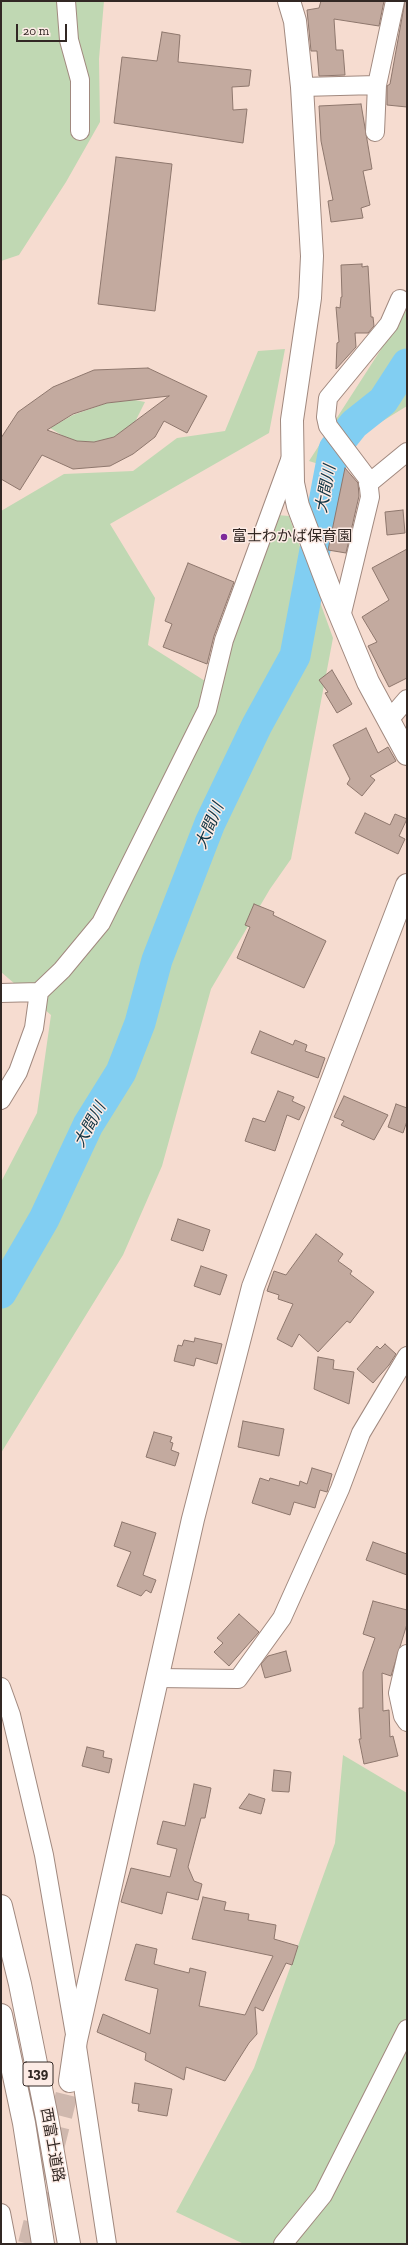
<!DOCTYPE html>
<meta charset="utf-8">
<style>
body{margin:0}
#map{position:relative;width:408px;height:2245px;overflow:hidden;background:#f6dcd0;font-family:"Zilla Slab",serif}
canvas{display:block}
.frame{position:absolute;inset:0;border:2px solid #322824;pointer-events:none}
.scale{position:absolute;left:16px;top:24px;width:51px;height:18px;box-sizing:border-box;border:2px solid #322824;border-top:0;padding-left:5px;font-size:12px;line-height:14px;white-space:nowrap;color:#322824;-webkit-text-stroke:3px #fcebe5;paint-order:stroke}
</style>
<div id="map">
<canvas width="408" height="2245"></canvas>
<div class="frame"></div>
<div class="scale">20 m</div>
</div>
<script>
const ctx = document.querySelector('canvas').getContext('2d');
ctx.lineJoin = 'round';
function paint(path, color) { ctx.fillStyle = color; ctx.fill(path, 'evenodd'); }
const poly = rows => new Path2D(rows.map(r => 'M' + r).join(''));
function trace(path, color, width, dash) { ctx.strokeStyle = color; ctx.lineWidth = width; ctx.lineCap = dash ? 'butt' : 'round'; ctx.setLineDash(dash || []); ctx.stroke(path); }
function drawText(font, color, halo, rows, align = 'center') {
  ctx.font = font + ' "Zilla Slab","Noto Sans JP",serif'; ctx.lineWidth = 3; ctx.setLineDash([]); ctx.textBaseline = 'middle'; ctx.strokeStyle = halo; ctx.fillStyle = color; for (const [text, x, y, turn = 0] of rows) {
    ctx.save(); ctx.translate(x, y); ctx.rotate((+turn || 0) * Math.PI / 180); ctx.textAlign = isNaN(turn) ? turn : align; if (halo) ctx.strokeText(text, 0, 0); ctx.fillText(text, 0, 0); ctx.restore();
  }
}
const green = poly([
 [1,1,104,1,99,59,100,122,66,182,19,255,1,261],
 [407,309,407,406,373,427,325,466,309,461],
 [285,349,269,433,110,524,155,598,148,645,213,686,277,515,289,516,333,638,291,859,270,889,211,989,162,1166,123,1255,1,1453,1,1182,37,1113,51,1015,1,972,1,511,64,474,133,471,177,438,225,431,258,351],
 [135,400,145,402,135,422,114,437,94,442,77,441,63,436,50,428,73,415,107,403],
 [343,1755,407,1793,407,2244,244,2244,176,2212,254,2068,335,1843]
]);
const river = poly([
 [1,1293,44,1219,88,1125,121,1072,140,1023,157,960,210,823,257,725,295,656,334,449,354,424,383,401,407,364]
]);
const building = poly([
 [321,1,384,1,379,26,334,19,336,50,343,50,345,75,319,76,317,51,311,51,307,10,319,8,321,1],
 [405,1,407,1,407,107,387,105,387,86,390,84,405,1],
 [162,32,180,35,178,62,251,70,249,86,232,87,233,110,247,109,243,143,114,123,122,57,157,61,162,32],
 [361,104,372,169,363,171,370,205,361,208,363,218,331,222,328,201,333,200,321,141,319,106,361,104],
 [116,157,172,164,155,311,98,304,116,157],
 [362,264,362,267,368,266,371,317,373,317,374,326,368,333,355,333,356,347,336,369,337,343,339,342,336,307,340,308,341,297,342,297,341,265,362,264],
 [148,368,207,396,187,433,164,421,155,437,133,454,110,466,73,469,42,455,20,490,1,479,1,438,18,412,53,387,94,370,148,368],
 [169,396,114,437,94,442,77,441,47,430,73,414,107,403,169,396],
 [345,468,358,483,359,496,346,553,328,550,345,468],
 [403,510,405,533,387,535,385,512,403,510],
 [407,549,407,678,389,687,368,646,377,642,362,617,389,600,372,568,407,549],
 [188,563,234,582,214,636,207,664,163,647,172,624,165,621,188,563],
 [332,670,352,704,337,713,325,693,328,692,319,680,332,670],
 [366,728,378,753,388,747,396,761,370,776,375,780,362,796,347,784,350,779,333,745,366,728],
 [365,813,390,825,395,814,407,819,399,836,405,839,398,854,355,833,365,813],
 [254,904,274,912,273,915,326,941,304,988,237,958,250,927,245,925,254,904],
 [260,1031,293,1045,295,1040,307,1045,305,1051,325,1058,318,1078,251,1053,260,1031],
 [278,1091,294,1097,292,1101,305,1107,299,1120,287,1115,275,1151,245,1141,253,1118,265,1122,278,1091],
 [344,1096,388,1115,374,1140,341,1125,344,1121,334,1117,344,1096],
 [396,1104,407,1108,407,1121,403,1133,388,1127,396,1104],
 [178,1219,210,1230,203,1251,171,1240,178,1219],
 [316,1234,343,1254,338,1261,352,1271,350,1274,374,1292,350,1323,347,1321,318,1352,299,1334,292,1347,277,1339,293,1304,278,1299,279,1295,267,1291,274,1271,286,1275,316,1234],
 [201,1266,227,1275,220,1295,194,1286,201,1266],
 [195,1338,222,1344,217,1364,196,1358,194,1366,174,1361,178,1345,182,1346,184,1340,194,1342,195,1338],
 [385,1344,396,1354,389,1365,373,1383,357,1369,377,1346,380,1349,385,1344],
 [318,1357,334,1360,333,1369,354,1372,349,1404,314,1389,318,1357],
 [243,1421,284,1429,279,1456,238,1447,243,1421],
 [154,1432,172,1437,170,1442,173,1443,171,1450,179,1453,175,1466,146,1457,154,1432],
 [312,1468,332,1474,327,1492,320,1490,315,1508,294,1502,290,1515,252,1503,260,1478,269,1481,270,1478,299,1486,300,1481,307,1484,312,1468],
 [122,1522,156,1533,143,1575,156,1580,151,1593,146,1590,141,1596,117,1586,131,1552,114,1546,122,1522],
 [373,1542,407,1554,407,1575,366,1560,373,1542],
 [373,1601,407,1610,407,1624,391,1676,382,1673,383,1711,389,1710,390,1737,393,1736,398,1756,364,1764,359,1739,361,1739,359,1708,363,1708,363,1672,375,1638,363,1634,373,1601],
 [239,1614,259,1632,229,1666,214,1652,223,1643,217,1638,239,1614],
 [286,1651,291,1671,265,1678,261,1664,268,1656,286,1651],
 [87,1747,104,1751,103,1757,112,1759,109,1773,82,1766,87,1747],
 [274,1770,291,1772,289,1792,272,1791,274,1770],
 [194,1784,211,1788,205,1818,201,1818,188,1867,194,1881,202,1884,198,1900,167,1892,162,1914,121,1902,131,1868,170,1877,177,1849,157,1844,163,1821,185,1826,194,1784],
 [249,1794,265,1799,261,1814,239,1808,249,1794],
 [203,1897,226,1902,224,1910,249,1914,248,1920,276,1925,274,1939,298,1946,292,1965,286,1963,263,2011,255,2007,257,2034,249,2043,225,2081,186,2067,184,2080,145,2060,146,2053,97,2032,103,2014,150,2034,158,1989,125,1980,136,1944,157,1949,154,1964,189,1973,190,1968,206,1972,199,2006,245,2015,273,1956,192,1939,203,1897],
 [135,2083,172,2089,167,2116,138,2111,139,2104,132,2103,135,2083]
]);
const secondaryTunnel = poly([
 [29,2244,70,2081]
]);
const street = poly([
 [66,1,69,40,80,80,80,131],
 [302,87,377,85],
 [375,132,377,85,395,1],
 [368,484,407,452],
 [341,617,370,497,368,479,328,426,326,417,328,398,389,324,400,299],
 [388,721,407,699],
 [1,993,39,992,62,970,101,923,207,710,224,640,290,460],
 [1,1100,18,1072,34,1028,39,992],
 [407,1654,398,1693,403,1716,407,1722],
 [157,1678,238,1679,282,1618,340,1489,361,1433,407,1356],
 [1,1687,11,1715,44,1855,76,2040,107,2244],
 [1,2213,7,2244],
 [283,2244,323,2195,407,2029]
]);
const secondary = poly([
 [289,1,295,21,302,87,312,256,310,298,292,420,293,483,298,506,331,593,368,682,407,754],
 [70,2081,76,2040,193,1519,253,1287,407,885]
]);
const highway = poly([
 [1,1906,20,1984,47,2118,69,2244],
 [1,2015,24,2123,43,2244]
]);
const markers = [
 [224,537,4,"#7e2a9a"]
];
const shields = [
 [38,2074,30]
];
const shieldNames = [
 ["139",38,2074]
];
const poiNames = [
 ["富士わかば保育園",232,537]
];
const streetNames = [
 ["西富士道路",52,2145,80]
];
const waterNames = [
 ["大間川",326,489,-79],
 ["大間川",210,826,-67],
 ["大間川",90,1125,-61]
];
paint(green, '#c0d8b3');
trace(river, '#81cef2', 31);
paint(building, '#c3aa9f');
trace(building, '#8e776d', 1);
trace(secondaryTunnel, '#cfb8ae', 22, [22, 11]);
trace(street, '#a1897f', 20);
trace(secondary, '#a1897f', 24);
trace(highway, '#a1897f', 24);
trace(street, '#fff', 18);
trace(secondary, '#fff', 22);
trace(highway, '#fff', 22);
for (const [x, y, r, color] of markers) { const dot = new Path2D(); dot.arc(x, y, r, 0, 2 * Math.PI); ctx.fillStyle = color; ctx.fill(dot); trace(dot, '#fcebe5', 1.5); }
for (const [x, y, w] of shields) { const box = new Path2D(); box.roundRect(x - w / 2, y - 12, w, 24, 3); ctx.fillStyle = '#fcebe5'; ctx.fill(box); trace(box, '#322824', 1); }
drawText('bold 14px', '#322824', null, shieldNames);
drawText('15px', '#322824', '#fcebe5', poiNames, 'left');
drawText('15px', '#322824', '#fcebe5', streetNames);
drawText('italic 16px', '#0f3342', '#fcebe5', waterNames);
</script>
